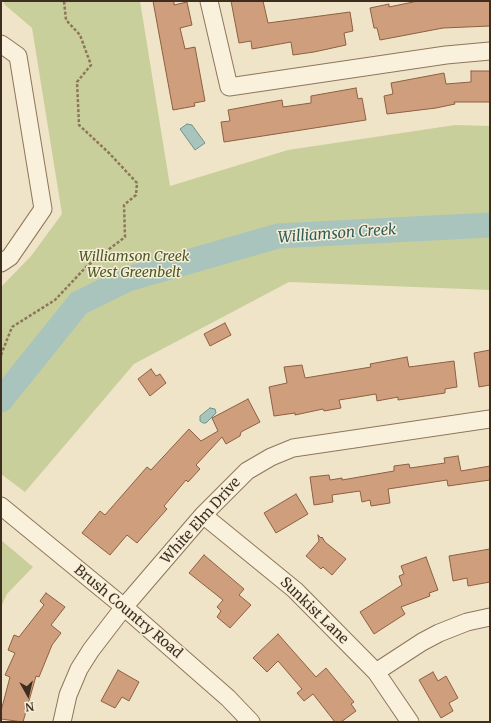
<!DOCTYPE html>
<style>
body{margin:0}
#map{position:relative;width:491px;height:723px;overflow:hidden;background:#f0e4c8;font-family:Merriweather,serif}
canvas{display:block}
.frame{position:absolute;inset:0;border:2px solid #3d2e20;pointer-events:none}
.north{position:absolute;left:8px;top:675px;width:40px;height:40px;-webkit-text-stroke:3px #f7eed8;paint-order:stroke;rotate:172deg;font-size:11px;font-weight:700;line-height:16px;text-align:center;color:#3d2e20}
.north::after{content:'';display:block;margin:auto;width:14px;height:18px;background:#3d2e20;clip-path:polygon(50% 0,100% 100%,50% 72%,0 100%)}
</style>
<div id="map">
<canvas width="491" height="723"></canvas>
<div class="frame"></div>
<div class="north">N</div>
</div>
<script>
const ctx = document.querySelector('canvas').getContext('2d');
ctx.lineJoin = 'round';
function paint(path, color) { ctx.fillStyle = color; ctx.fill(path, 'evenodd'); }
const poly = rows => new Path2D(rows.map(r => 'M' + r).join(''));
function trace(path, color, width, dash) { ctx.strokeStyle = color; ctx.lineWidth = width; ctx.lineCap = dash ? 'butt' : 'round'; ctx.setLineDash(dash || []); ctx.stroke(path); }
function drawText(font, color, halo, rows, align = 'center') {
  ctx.font = font + ' Merriweather,serif'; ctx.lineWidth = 3; ctx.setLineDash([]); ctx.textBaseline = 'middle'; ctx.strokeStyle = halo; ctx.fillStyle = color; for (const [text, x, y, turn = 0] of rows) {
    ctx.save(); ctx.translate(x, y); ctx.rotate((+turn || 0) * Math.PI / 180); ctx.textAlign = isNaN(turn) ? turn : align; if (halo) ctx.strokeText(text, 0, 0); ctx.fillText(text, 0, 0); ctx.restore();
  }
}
const green = poly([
 [4,1,140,1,170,186,288,150,455,125,490,126,490,290,289,282,134,364,25,492,1,474,1,287,31,256,62,214,32,28,4,4],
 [1,540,33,567,7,594,1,607]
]);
const water = poly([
 [187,124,192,125,205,143,195,150,180,129,187,124],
 [210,408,215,409,216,413,206,423,203,423,200,421,200,416,210,408]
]);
const river = poly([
 [1,400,79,303,128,279,278,236,490,225]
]);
const building = poly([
 [153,1,174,1,174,5,187,2,192,25,180,28,185,49,195,47,205,101,194,103,195,106,173,110,153,1],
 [231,1,263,1,268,23,350,12,353,31,344,33,346,45,314,52,293,55,291,42,252,49,251,41,239,43,231,1],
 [418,1,490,1,490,26,443,28,380,40,377,28,374,28,370,8,389,4,389,7,418,1],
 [471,71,490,71,490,102,454,102,455,104,436,108,387,114,384,96,393,94,391,83,444,73,446,84,471,82,471,71],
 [356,88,358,99,362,98,366,120,224,142,221,122,230,121,228,110,282,100,283,107,311,103,311,96,356,88],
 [225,323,231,335,210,346,204,334,225,323],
 [490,350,490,385,479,387,474,353,490,350],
 [407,357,409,367,454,361,457,387,445,389,445,393,398,400,398,397,377,401,376,394,339,400,341,408,324,411,323,409,295,415,295,413,274,416,269,387,287,383,284,367,302,365,305,378,371,367,370,364,407,357],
 [151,369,156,376,160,374,166,383,150,396,138,379,151,369],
 [248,399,260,422,241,432,240,436,226,444,222,437,196,465,200,469,188,482,186,480,164,506,167,509,137,543,127,535,110,555,82,533,100,511,105,515,147,467,151,470,189,429,201,441,218,431,212,418,248,399],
 [458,456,461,471,490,466,490,480,448,486,447,480,388,489,390,503,371,506,370,500,362,502,360,491,332,495,333,502,314,505,310,477,329,475,330,480,342,478,342,480,394,471,394,466,409,464,410,468,445,463,444,458,458,456],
 [296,494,308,514,276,533,264,513,296,494],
 [318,535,321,538,322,537,325,542,346,559,332,575,323,567,321,569,306,556,319,541,318,535],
 [490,549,490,582,468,586,467,578,453,581,449,556,490,549],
 [204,555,244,589,239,595,251,605,230,628,217,617,221,611,217,607,223,600,189,573,204,555],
 [426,557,438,590,429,593,430,596,401,607,405,614,374,634,360,612,402,585,399,576,404,574,401,566,426,557],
 [46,593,65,607,51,625,61,633,52,645,39,677,36,676,23,722,1,719,1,711,10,677,5,675,15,653,8,650,14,635,19,637,44,605,40,601,46,593],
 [278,634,316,677,326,668,354,702,351,704,356,711,341,722,335,722,313,694,304,701,297,693,302,689,278,661,267,672,253,658,278,634],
 [118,670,139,682,129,701,122,697,115,708,101,701,118,670],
 [433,672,438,681,446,676,458,698,449,703,453,711,441,718,419,680,433,672]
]);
const path = poly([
 [1,355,12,327,55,300,87,266,125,237,124,205,136,195,137,183,109,153,79,125,77,82,91,65,80,35,66,20,64,1]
]);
const minor = poly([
 [209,1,229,87,446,55,490,51],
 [1,44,18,56,43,209,10,257,1,263],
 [1,506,124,607,228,698,251,722],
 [203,515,295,590,376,672,410,722],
 [376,672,422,642,439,633,467,622,490,617],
 [62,722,68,695,79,669,91,650,124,607,203,515,247,471,271,457,293,448,490,419]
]);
const parkNames = [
 ["Williamson Creek",134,257],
 ["West Greenbelt",134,273]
];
const streetNames = [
 ["White Elm Drive",201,521,-48],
 ["Sunkist Lane",314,611,44],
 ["Brush Country Road",128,612,40]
];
const waterNames = [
 ["Williamson Creek",337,234,-4]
];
paint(green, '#c9cf9b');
paint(water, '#a9c4bc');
trace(water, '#6f938a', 1);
trace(river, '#a9c4bc', 25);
paint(building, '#cf9f7d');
trace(building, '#8d5f41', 1);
trace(minor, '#8d765c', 19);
trace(path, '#8d765c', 2.5, [3, 2]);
trace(minor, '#faf1dc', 17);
drawText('italic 14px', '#4d5a26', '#f7eed8', parkNames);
drawText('14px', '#3d2e20', '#f7eed8', streetNames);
drawText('italic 15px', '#2f5d5a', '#f7eed8', waterNames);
</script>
